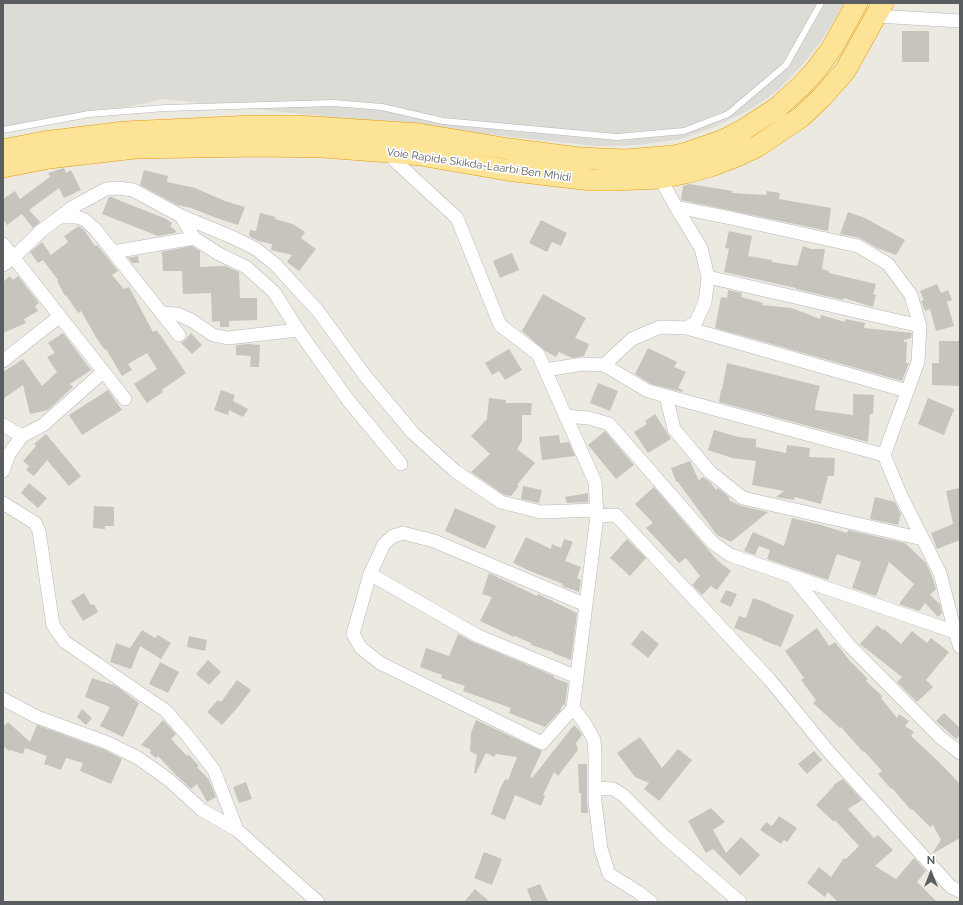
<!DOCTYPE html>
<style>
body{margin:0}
#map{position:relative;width:963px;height:905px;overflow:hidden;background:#ece9e0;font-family:Raleway,sans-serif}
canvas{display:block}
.frame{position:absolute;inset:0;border:4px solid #595d61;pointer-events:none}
.north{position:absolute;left:911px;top:853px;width:40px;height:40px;-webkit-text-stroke:3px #fff;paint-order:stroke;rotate:0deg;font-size:11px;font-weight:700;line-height:16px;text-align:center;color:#595d61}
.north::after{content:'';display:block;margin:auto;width:14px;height:18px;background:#595d61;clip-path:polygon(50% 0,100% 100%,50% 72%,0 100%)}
</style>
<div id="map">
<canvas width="963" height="905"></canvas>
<div class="frame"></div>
<div class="north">N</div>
</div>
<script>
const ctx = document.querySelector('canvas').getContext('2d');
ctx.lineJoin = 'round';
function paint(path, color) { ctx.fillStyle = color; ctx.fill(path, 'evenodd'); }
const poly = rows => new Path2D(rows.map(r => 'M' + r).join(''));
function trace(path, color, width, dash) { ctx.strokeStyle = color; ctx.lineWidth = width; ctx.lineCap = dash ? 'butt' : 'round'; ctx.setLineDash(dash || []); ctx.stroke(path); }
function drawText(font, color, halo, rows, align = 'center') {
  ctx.font = font + ' Raleway,sans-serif'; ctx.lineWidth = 3.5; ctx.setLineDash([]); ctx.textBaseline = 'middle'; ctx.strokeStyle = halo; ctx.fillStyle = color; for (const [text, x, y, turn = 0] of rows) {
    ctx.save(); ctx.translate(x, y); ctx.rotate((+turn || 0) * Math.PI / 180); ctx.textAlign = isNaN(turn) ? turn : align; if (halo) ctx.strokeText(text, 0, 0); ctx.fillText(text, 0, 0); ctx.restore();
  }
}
const industrial = poly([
 [3,3,844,3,824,37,804,63,777,91,749,110,714,127,680,139,639,145,596,146,164,99,3,133]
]);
const building = poly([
 [902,31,929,31,929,62,902,62],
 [64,168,66,173,71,170,81,190,64,198,59,188,29,210,40,222,33,228,22,214,7,225,3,219,3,199,15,191,20,199,50,177,48,173],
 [144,170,168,176,167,182,195,188,225,201,245,207,238,225,214,217,191,208,177,205,140,185],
 [689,184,733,191,732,193,766,195,767,191,780,193,779,199,831,208,828,231,681,200,683,186],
 [109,197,111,197,166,219,172,223,170,226,176,231,175,233,158,236,102,214],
 [848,212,865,218,905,240,896,255,877,248,860,238,840,234],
 [260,213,276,217,275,219,293,224,305,232,301,238,316,249,299,271,287,262,292,255,271,250,272,244,258,241,249,236,250,230,256,231],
 [541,220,567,233,561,246,552,242,547,252,529,243],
 [79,226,84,230,95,246,97,245,118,271,112,275,124,289,129,287,153,332,156,330,161,336,186,373,162,390,163,392,147,403,134,384,157,369,147,353,128,364,132,370,122,376,106,349,105,350,97,339,81,311,78,313,66,295,65,296,57,281,58,280,43,260,38,263,30,252,42,242,51,255,68,242,64,236],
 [729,231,752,236,748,256,772,260,772,262,797,266,803,246,811,249,825,249,822,269,829,271,829,273,876,284,873,294,876,295,873,307,844,298,843,300,796,289,796,288,724,272,729,249,725,248],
 [192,246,200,251,200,267,225,266,239,272,240,298,257,298,257,320,229,321,229,327,220,327,220,321,212,322,211,293,183,294,182,271,163,271,162,252,161,254,161,252],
 [512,253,519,270,500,278,493,261],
 [138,256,139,263,132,263,128,258],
 [10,276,13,280,18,276,39,303,35,306,38,311,24,319,26,323,3,333,3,282],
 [937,284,941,293,948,290,952,300,947,302,954,326,936,331,930,309,925,311,921,301,924,300,920,291],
 [728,290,742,293,741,297,763,303,762,305,792,308,820,319,821,315,845,322,845,319,865,323,864,328,912,333,911,338,904,340,904,342,907,342,906,363,909,363,902,381,715,328,721,297,727,298],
 [543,294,586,318,575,338,589,344,584,356,572,358,559,352,556,357,545,351,522,331],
 [63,333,91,370,70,384,73,387,48,410,30,414,23,385,3,399,3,372,23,359,42,386,57,372,47,357,55,353,48,343],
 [191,333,202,345,192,354,181,343,184,341],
 [939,341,960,341,960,386,932,385,932,363,939,363],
 [249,344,260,345,259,367,250,367,251,356,236,355,236,345],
 [648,348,677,362,674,367,686,372,678,388,683,390,682,392,651,384,635,374],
 [509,349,522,370,505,380,499,371,492,375,485,363],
 [727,363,820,386,816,401,815,410,853,415,853,394,874,395,873,414,870,414,868,442,719,402,721,390,722,390],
 [598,383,618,391,610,411,590,403],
 [108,390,122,410,82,435,69,415],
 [221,390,235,395,233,401,248,409,243,417,229,410,228,415,214,410],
 [489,398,506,400,506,403,532,403,531,415,522,415,522,441,517,449,535,463,517,485,519,486,511,496,504,495,471,472,490,454,471,436,487,419],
 [928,398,954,409,944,435,918,424],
 [655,414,671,439,648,453,634,432,647,424,645,421],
 [714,430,738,437,756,439,756,447,786,453,787,445,810,448,809,457,835,458,834,476,828,476,821,504,795,497,794,500,776,497,784,491,752,485,756,461,732,458,708,450],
 [605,431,634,465,616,479,588,445],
 [46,434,81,476,69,486,47,460,34,476,26,470,29,466,23,461,36,446,34,444],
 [559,435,560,443,569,442,575,456,542,460,539,437],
 [690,461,699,481,700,479,703,477,711,483,716,490,718,488,729,497,729,500,741,506,768,512,731,542,717,535,677,481,676,482,671,468],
 [29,483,47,498,38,508,21,493],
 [523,486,542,490,539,503,521,499],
 [654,487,718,561,731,571,717,590,711,586,702,595,692,585,700,576,686,558,679,563,646,528,653,523,635,504],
 [960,488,960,540,937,549,931,533,953,524,946,491],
 [588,493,588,502,567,503,565,497],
 [875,497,895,502,901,514,898,525,870,519],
 [94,506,114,507,114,526,105,526,105,529,93,528],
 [455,508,496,526,485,549,445,531],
 [792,518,821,525,847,533,848,530,905,543,926,563,932,576,936,589,930,595,940,604,942,613,938,617,925,603,919,611,899,604,914,584,889,562,876,596,852,588,861,562,837,554,828,580,767,559,770,550,759,546,755,555,744,551,753,532,784,546],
 [526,537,551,549,552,544,561,548,564,539,573,542,565,561,581,567,577,578,581,580,579,592,562,586,563,584,530,571,513,563],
 [627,539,646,558,630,576,610,558],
 [489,573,537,596,538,594,577,613,571,660,553,653,553,652,531,645,531,643,515,636,514,637,480,621,492,597,482,594],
 [726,590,737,594,731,607,720,602],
 [84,593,91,605,94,604,98,612,83,621,71,601],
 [753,598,770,604,770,605,794,615,781,647,762,640,763,639,734,628,739,616,746,618],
 [877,625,883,630,884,629,901,644,912,631,927,643,931,638,949,652,926,680,933,687,917,702,897,682,902,677,860,644],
 [817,628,829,646,835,642,850,661,868,679,866,681,882,696,881,698,897,718,899,714,909,721,905,726,914,732,911,736,939,762,960,784,960,838,932,854,941,840,933,825,930,827,912,809,911,810,892,788,891,789,878,774,882,771,864,751,863,752,841,727,840,728,813,703,816,700,801,680,804,678,785,651],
 [142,630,155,638,158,635,171,643,161,659,140,646,131,669,110,662,116,643,130,648],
 [642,630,659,644,648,658,631,644],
 [458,634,475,643,554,676,554,678,568,683,565,705,563,705,560,711,545,727,509,713,511,708,463,691,465,686,441,678,442,675,420,667,426,648,449,656],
 [189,636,207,640,205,651,187,647],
 [208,660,221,672,209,685,196,674],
 [160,662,179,672,168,693,149,684],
 [92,678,116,686,139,703,123,737,100,726,110,707,85,697],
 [237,680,251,690,238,707,222,725,207,712,218,700,221,702],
 [82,709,92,718,86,725,77,717],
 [944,713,960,728,960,735,956,739,936,721],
 [163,720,176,734,171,739,187,756,189,755,199,766,197,767,209,780,216,797,207,802,197,784,191,789,175,774,158,756,156,758,150,753,151,750,141,745],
 [476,720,542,751,530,777,532,778,574,725,579,730,582,735,576,743,578,750,558,776,554,772,543,795,545,796,541,806,515,795,505,820,491,814,500,789,505,779,508,780,517,757,496,754,494,757,486,753,476,773,474,773,477,755,470,751,471,733],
 [8,722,30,742,37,725,105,750,122,759,111,784,80,771,83,763,66,758,61,770,44,764,47,756,25,748,23,754,10,750,9,751,3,746,3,727],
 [640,737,662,768,678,749,692,760,659,801,644,789,649,783,635,777,617,753],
 [814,751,822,760,807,774,798,764],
 [578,764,587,764,587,802,588,813,581,813,581,793,579,793],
 [843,779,862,800,848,809,874,838,878,835,893,850,875,866,896,879,914,858,926,871,917,882,937,902,838,902,828,892,825,897,807,883,819,867,831,877,844,858,846,859,859,846,835,820,834,822,816,805,834,786,833,785],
 [246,782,252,799,239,803,233,787],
 [711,808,725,822,713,830,726,853,741,837,760,855,740,876,713,849,706,853,688,821],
 [779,816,797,828,787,842,784,840,781,844,760,830,766,822,772,826],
 [484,852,502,859,492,885,474,878],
 [540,884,548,902,532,902,527,889],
 [475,889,490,902,464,902]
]);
const service = poly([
 [3,130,89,114,165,108,333,103,382,107,443,121,617,137,684,131,728,114,786,65,821,3]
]);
const minor = poly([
 [876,16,960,21],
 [388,151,395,161,457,218,500,325,538,354,595,482,597,516,573,708,584,722,594,740,595,755,595,802,601,849,609,874,638,892,651,902],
 [660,178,676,207,726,217,858,246,888,264,911,295,920,326,918,362,884,455,901,496,940,573,955,632,960,647],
 [181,216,194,238,219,254,246,267,274,292,298,330,348,400,401,464],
 [59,217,77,217,85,220,95,229,179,335],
 [3,244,125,399],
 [113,252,194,238],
 [3,265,13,258,41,231,73,207,106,189,119,188,133,190,181,216,232,237,256,249,275,264,318,311,366,377,413,433,455,471,501,502,541,512,596,510],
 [708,277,920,326],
 [161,313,177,314,191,320,213,335,228,338,298,330],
 [687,328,907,391],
 [3,361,60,316],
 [604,365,648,391,884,455],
 [545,370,583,364,604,365,632,339,660,327,687,328,696,322,705,302,708,277,701,248,676,207],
 [666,396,674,429,710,472,743,498,923,539],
 [565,416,589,418,609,424,713,543,730,555,955,632],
 [3,425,22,436],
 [3,471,9,454,22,436,43,425,103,372],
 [3,503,35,523,39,531,53,625,65,642,166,711,186,734,214,770,237,830],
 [597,516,616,515,770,680,829,752,951,887,960,891],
 [370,574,478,636,577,677],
 [792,576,848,644,940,737,960,753],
 [3,699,37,717,108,743,138,758,169,780,202,810,237,830,318,902],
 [573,708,542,743,380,663,361,648,353,634,370,574,384,544,393,536,403,533,434,541,586,605],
 [595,788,613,789,623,795,665,837,740,902]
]);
const trunk = poly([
 [3,150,44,142,125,132,253,126,298,126,419,134,509,149,579,158,625,160,674,156,687,153,724,140,743,130,777,108,801,86,815,71,832,48,857,3],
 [3,167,49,158,135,148,258,146,323,147,389,152,420,155,507,170,591,180,614,180,660,178,685,173,711,166,737,156,758,146,801,117,821,98,845,71,883,3]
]);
const streetNames = [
 ["Voie Rapide Skikda-Laarbi Ben Mhidi",479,165,8]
];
paint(industrial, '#dddbd5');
paint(building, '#c7c4be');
trace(service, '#b3b7bb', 7);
trace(minor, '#b3b7bb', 14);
trace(trunk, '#e79a05', 22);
trace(service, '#fff', 6);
trace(minor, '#fff', 13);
trace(trunk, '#fce396', 21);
drawText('11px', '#595d61', '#fff', streetNames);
</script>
